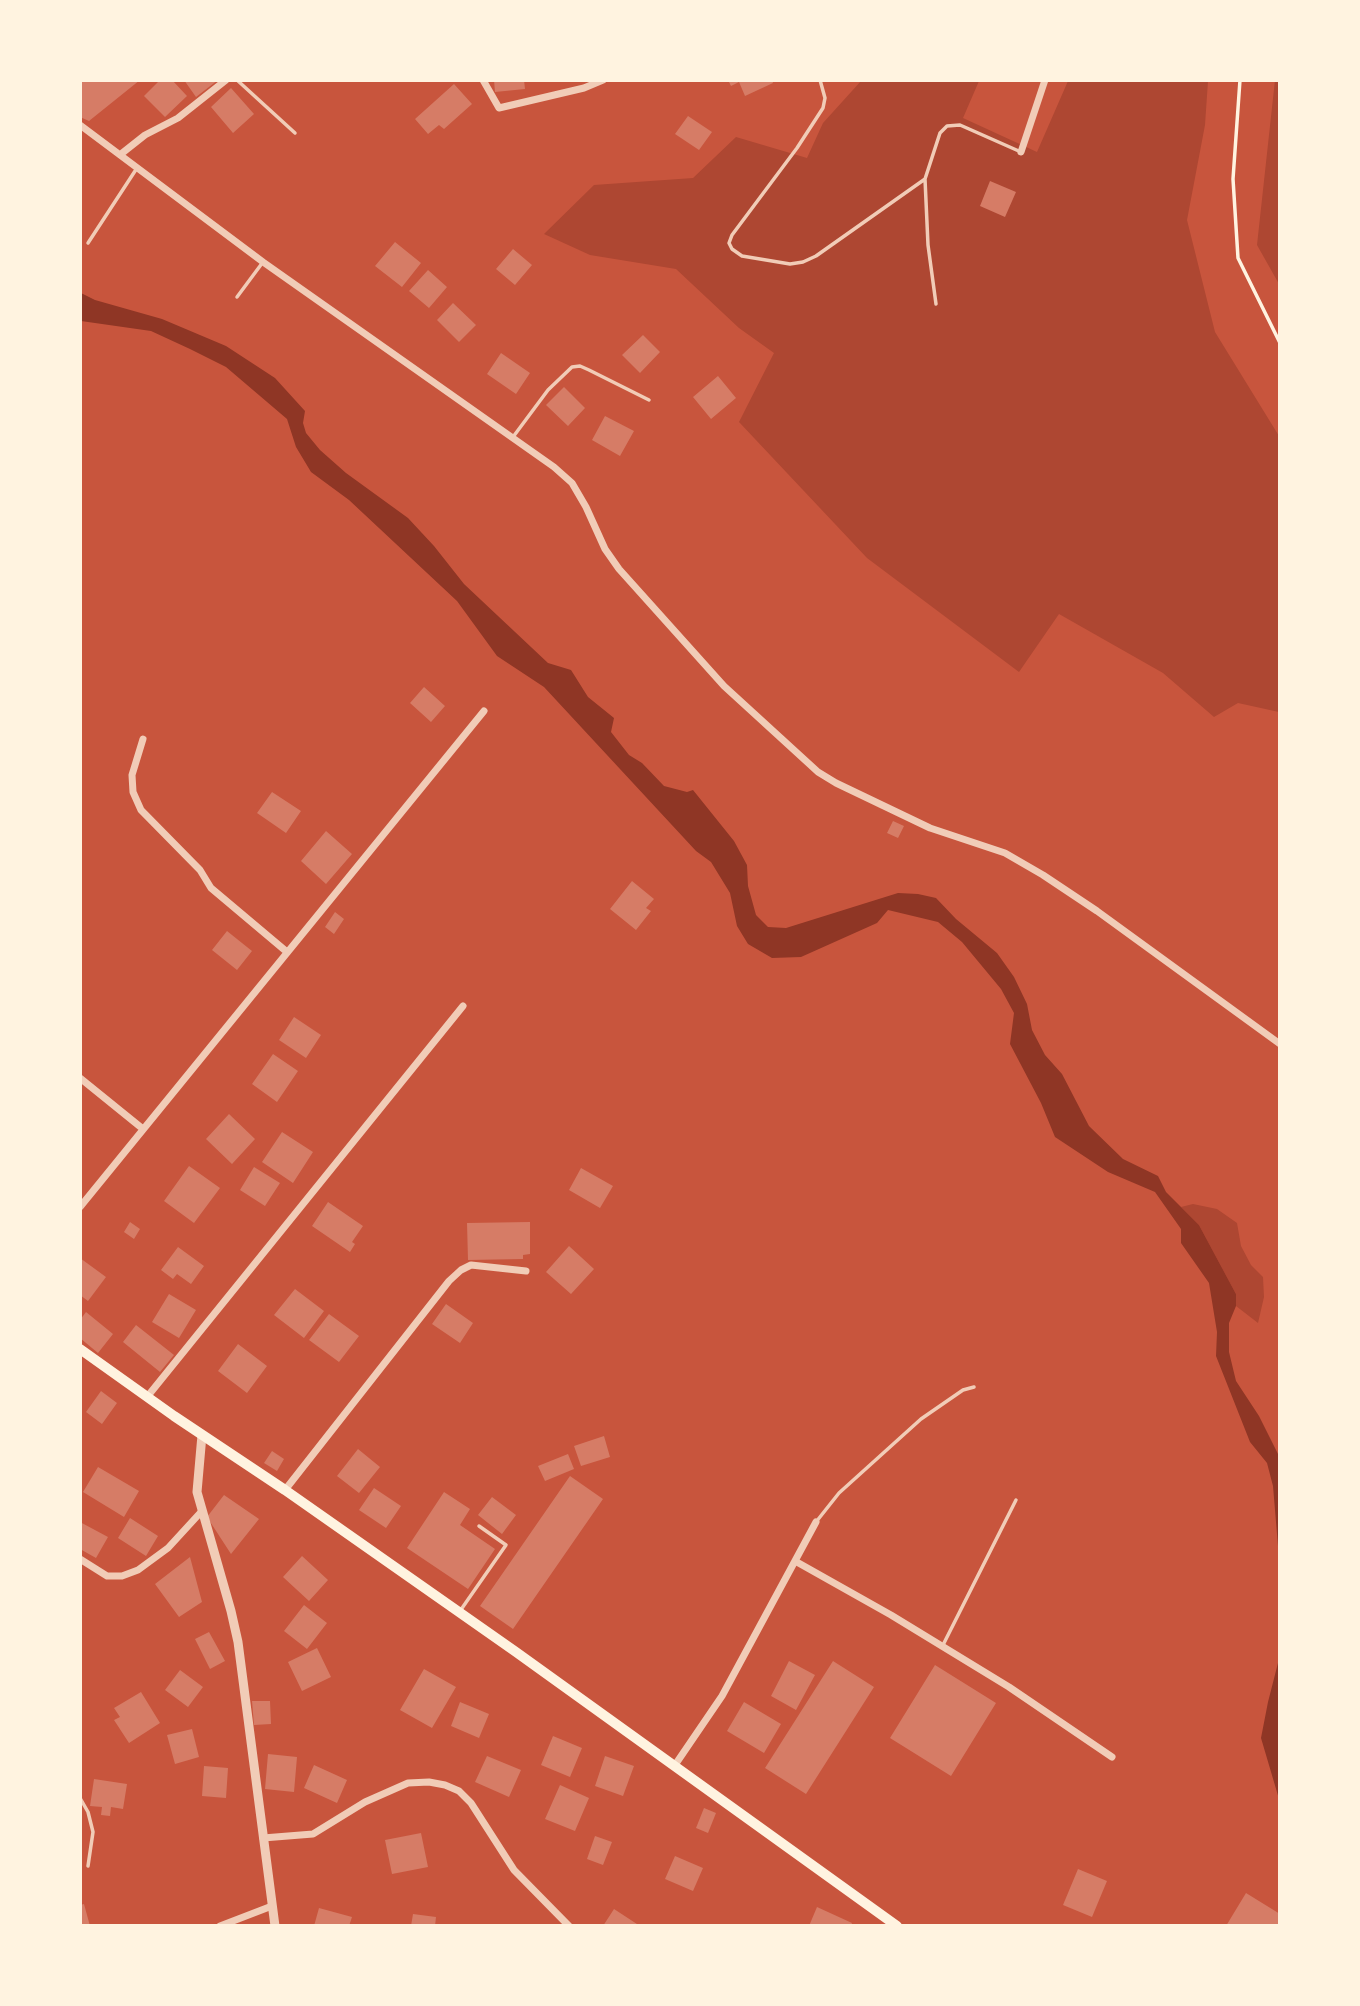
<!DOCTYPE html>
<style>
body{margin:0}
#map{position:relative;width:1360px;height:2006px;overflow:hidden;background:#c8553d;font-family:"Nunito Sans",sans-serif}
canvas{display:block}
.frame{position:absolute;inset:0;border:82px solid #fff3e0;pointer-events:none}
</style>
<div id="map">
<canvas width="1360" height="2006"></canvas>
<div class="frame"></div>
</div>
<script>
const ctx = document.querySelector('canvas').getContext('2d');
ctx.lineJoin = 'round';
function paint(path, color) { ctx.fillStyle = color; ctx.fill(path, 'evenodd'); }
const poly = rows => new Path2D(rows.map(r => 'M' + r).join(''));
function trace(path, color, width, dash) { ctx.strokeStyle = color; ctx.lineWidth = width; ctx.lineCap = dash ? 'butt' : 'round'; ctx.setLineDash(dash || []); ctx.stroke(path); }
const green = poly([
 [1275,80,1280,81,1279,284,1257,245],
 [861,81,979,81,963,118,1037,152,1068,81,1208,81,1205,125,1187,220,1215,332,1279,436,1279,712,1238,703,1214,717,1163,673,1059,614,1019,672,867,558,739,422,774,353,739,328,676,269,590,255,544,234,594,185,693,178,736,137,807,158,823,123],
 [1193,1204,1217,1209,1237,1223,1241,1246,1251,1265,1263,1277,1264,1297,1258,1323,1236,1306,1236,1294,1199,1225,1181,1207]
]);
const water = poly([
 [81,293,95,300,162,319,226,346,275,378,305,411,303,423,306,433,320,450,346,473,408,518,434,546,464,584,548,663,571,670,588,697,614,718,611,732,629,755,642,763,664,786,687,792,693,790,734,841,747,865,748,886,756,915,768,927,786,928,898,893,918,894,936,898,956,919,997,953,1014,977,1027,1004,1032,1030,1045,1055,1062,1074,1089,1126,1123,1159,1158,1176,1166,1192,1199,1225,1236,1294,1236,1306,1229,1323,1229,1352,1236,1381,1259,1416,1279,1456,1279,1558,1273,1486,1267,1463,1250,1442,1216,1356,1217,1332,1209,1283,1181,1243,1181,1229,1155,1192,1108,1172,1055,1137,1041,1103,1010,1044,1014,1013,1001,989,962,942,938,922,888,910,877,923,801,957,772,958,748,944,737,926,730,893,711,862,696,851,544,687,497,656,457,601,349,500,311,472,296,447,287,419,226,367,190,349,151,331,81,321],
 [1279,1659,1280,1799,1279,1799,1261,1738,1268,1702]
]);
const building = poly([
 [80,80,83,81,140,80,89,121,80,117],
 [160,80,172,80,187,96,165,117,144,96],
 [184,80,218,80,196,97],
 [494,80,524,80,525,89,495,92],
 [728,80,772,80,773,83,745,96,739,82,731,86],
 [454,84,472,104,444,129,439,125,428,134,415,119],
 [231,88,254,114,233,133,211,107],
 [688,116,712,132,699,150,675,134],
 [990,181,1016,192,1005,217,980,206],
 [395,242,421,263,402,287,375,266],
 [513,249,532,265,515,285,496,269],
 [428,270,447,287,429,308,409,291],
 [453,303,476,325,459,342,437,320],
 [643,335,660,352,640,373,622,355],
 [501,353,530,373,516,394,487,374],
 [718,376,736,398,711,419,693,397],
 [564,387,585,408,568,426,546,405],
 [605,416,634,431,620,456,592,440],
 [424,687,445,706,431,722,410,703],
 [272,792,301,811,286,833,257,813],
 [893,821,904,826,898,838,887,833],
 [326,831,352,854,326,884,301,861],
 [632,881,654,899,646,908,651,911,636,930,610,909],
 [335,912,344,919,334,934,325,927],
 [227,931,252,951,237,970,212,950],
 [294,1017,321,1035,306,1058,279,1040],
 [273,1054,298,1071,277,1102,252,1084],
 [229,1114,255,1139,232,1164,206,1139],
 [282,1132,313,1152,293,1183,262,1162],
 [189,1166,220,1188,194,1223,164,1201],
 [254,1167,280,1183,265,1206,240,1190],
 [581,1168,613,1186,600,1208,569,1190],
 [328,1202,363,1226,352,1242,355,1244,350,1252,312,1226],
 [130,1222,140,1229,134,1239,124,1232],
 [530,1222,530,1254,523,1255,523,1259,468,1260,467,1223],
 [569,1246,594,1269,571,1294,546,1272],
 [178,1247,204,1266,191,1284,177,1274,173,1279,161,1270],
 [80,1258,106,1277,88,1301,80,1295],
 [295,1289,324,1311,304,1338,274,1315],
 [169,1294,196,1310,179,1338,152,1322],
 [446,1304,473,1323,460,1343,432,1324],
 [86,1312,113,1334,98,1353,80,1338,80,1320],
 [329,1314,359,1336,339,1362,309,1340],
 [136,1325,174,1355,160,1372,123,1342],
 [238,1344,267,1366,247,1393,218,1371],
 [101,1391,117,1403,102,1424,86,1412],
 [604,1436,610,1457,581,1466,574,1446],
 [358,1449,380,1467,359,1493,337,1476],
 [272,1451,284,1459,277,1471,264,1463],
 [568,1454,574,1469,545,1481,538,1466],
 [98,1467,139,1491,124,1517,83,1492],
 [570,1476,603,1499,513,1629,480,1606],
 [374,1488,401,1506,386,1528,359,1510],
 [444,1492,470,1509,460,1525,495,1549,468,1589,407,1548],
 [224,1495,259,1519,231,1554,207,1517],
 [492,1497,516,1515,502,1534,478,1515],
 [130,1518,158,1536,146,1556,118,1538],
 [80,1522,108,1537,96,1558,80,1549],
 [302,1556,328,1580,309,1601,283,1577],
 [190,1557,202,1602,179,1617,155,1584],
 [304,1605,327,1623,307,1649,284,1631],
 [209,1632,225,1661,210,1669,195,1639],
 [317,1648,331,1677,302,1691,288,1662],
 [789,1661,815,1675,796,1710,771,1696],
 [833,1661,874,1687,806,1794,765,1768],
 [935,1665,996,1703,951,1776,890,1738],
 [424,1669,456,1687,432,1728,400,1710],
 [180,1670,203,1687,188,1707,165,1690],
 [141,1692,160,1723,129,1743,114,1720,120,1717,114,1708],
 [252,1701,270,1701,271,1724,254,1725],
 [460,1702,489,1714,479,1738,451,1726],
 [744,1702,781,1724,764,1753,727,1731],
 [192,1729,199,1757,175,1764,167,1735],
 [553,1736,582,1748,570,1777,541,1765],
 [268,1754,297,1757,294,1792,265,1789],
 [487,1756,521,1770,509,1797,475,1782],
 [605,1756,634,1766,623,1796,595,1786],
 [314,1765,347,1780,337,1803,304,1788],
 [204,1766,228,1768,226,1798,202,1796],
 [94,1779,127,1784,123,1809,111,1807,110,1816,101,1815,102,1807,90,1806],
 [560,1785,589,1798,575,1831,545,1819],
 [704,1808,716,1813,708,1833,696,1828],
 [421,1833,428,1867,392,1874,385,1840],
 [595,1836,612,1842,603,1865,587,1859],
 [675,1856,703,1868,693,1891,665,1879],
 [1078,1869,1107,1881,1092,1917,1063,1905],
 [1246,1893,1280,1914,1280,1926,1226,1926],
 [84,1904,90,1926,80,1926,80,1905],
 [817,1907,852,1923,851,1926,809,1926],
 [319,1908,352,1917,349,1926,314,1926],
 [614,1909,640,1926,603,1926],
 [413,1914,436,1917,435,1926,411,1926]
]);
const path = poly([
 [1240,80,1233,179,1238,258,1280,343]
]);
const service = poly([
 [237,80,295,133],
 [820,80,825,98,823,108,797,148,732,235,729,243,732,249,742,256,790,264,803,262,816,256,925,179],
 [88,243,137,168],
 [237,297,263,262],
 [936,304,928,245,925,179,940,133,947,126,960,125,1021,152],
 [513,437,548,390,572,367,580,366,589,370,649,400],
 [816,1522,839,1493,921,1419,963,1390,974,1387],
 [460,1611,506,1545,479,1526],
 [943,1645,1016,1500],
 [80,1798,88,1812,93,1832,88,1866]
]);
const minor = poly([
 [483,80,499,108,584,88,603,80],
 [80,125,263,262,554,467,572,483,586,507,605,549,619,569,724,686,818,772,836,783,930,828,1005,853,1043,875,1097,911,1280,1044],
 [1021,152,1045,80],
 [121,154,145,135,178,118,226,80],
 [143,739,132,775,133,792,141,810,200,870,211,888,287,952],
 [80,1078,143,1129],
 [80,1207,484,711],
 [147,1397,463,1006],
 [285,1490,449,1281,461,1270,471,1265,526,1271],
 [80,1559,107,1576,122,1576,138,1570,168,1548,201,1512],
 [795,1561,891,1615,1009,1687,1112,1757],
 [675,1765,722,1696,816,1522],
 [263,1838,313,1834,365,1802,408,1783,429,1782,445,1785,459,1791,471,1803,514,1870,569,1926],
 [220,1926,272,1906]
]);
const tertiary = poly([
 [202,1435,197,1492,231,1611,238,1642,275,1926]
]);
const primary = poly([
 [80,1349,174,1416,285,1490,516,1652,897,1926]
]);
paint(green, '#ae4732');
paint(water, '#8f3625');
paint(building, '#d67c66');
trace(path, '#fff3e0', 3.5);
trace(service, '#f1ccb7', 3.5);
trace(minor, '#f1ccb7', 7);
trace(tertiary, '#f1ccb7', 9);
trace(primary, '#fff3e0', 10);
</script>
